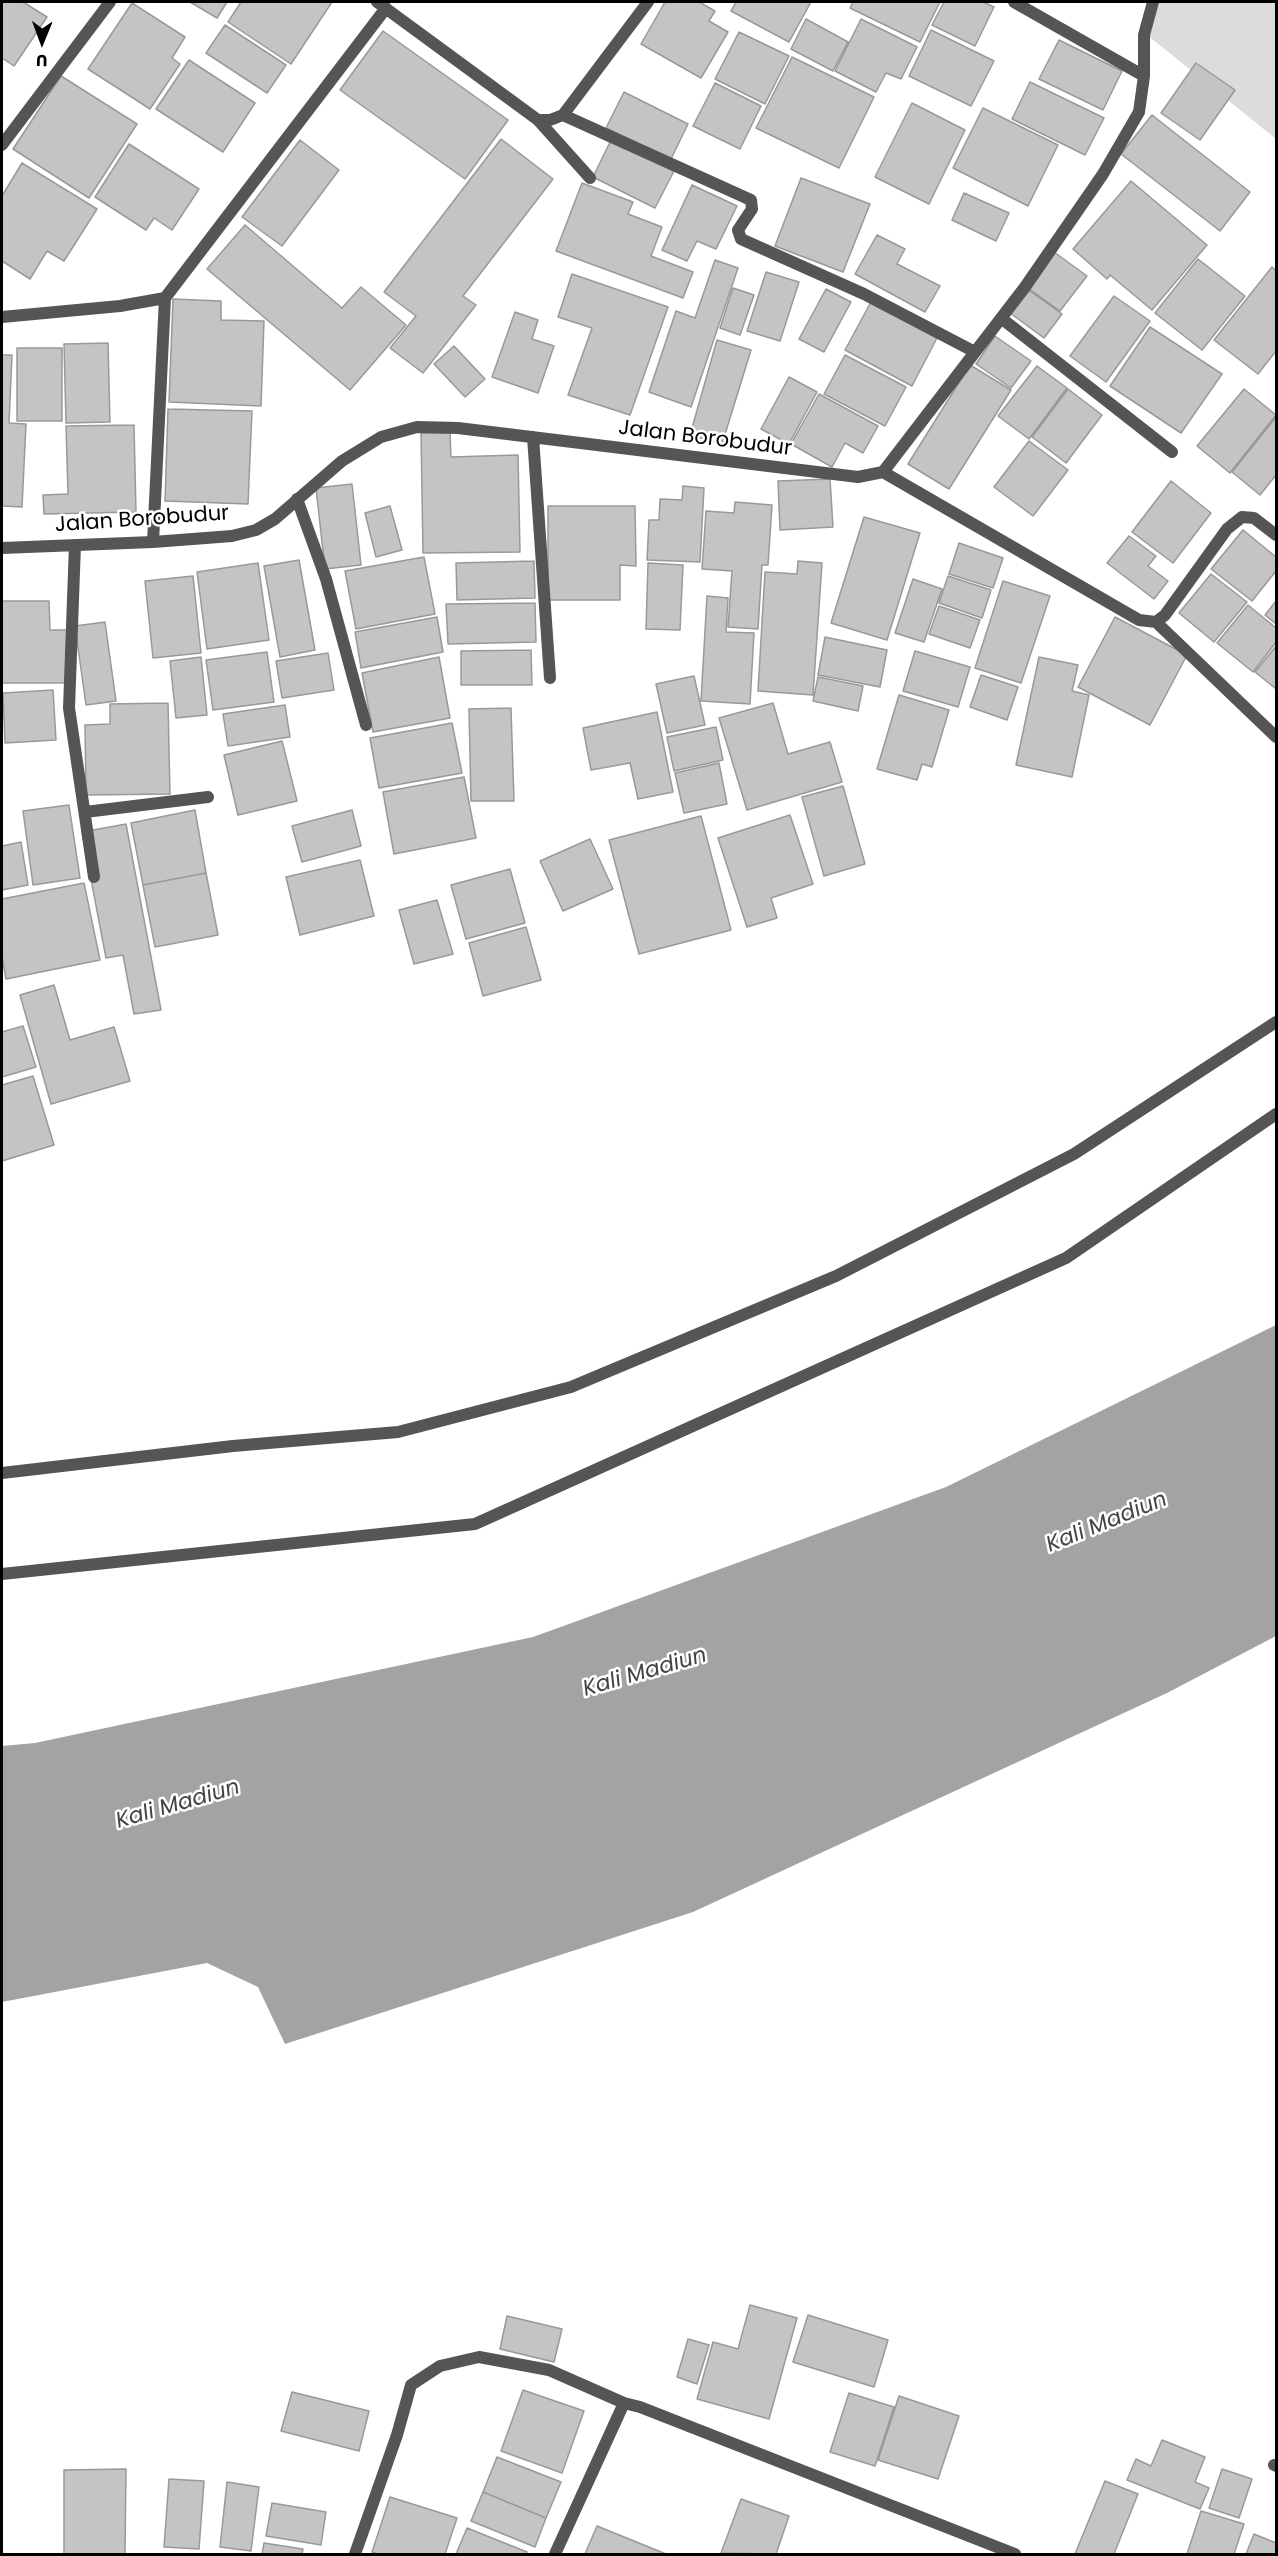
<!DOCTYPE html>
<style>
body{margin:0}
#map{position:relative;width:1278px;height:2556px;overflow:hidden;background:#fff;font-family:Poppins,sans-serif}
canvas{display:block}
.frame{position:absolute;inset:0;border:3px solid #000;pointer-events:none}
.north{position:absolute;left:12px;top:12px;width:60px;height:60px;-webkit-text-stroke:4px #fff;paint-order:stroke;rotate:181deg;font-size:16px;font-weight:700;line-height:24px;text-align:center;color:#000}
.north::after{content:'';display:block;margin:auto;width:21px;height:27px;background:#000;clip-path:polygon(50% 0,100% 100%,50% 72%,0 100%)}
</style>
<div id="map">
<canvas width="1278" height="2556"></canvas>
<div class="frame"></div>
<div class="north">U</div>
</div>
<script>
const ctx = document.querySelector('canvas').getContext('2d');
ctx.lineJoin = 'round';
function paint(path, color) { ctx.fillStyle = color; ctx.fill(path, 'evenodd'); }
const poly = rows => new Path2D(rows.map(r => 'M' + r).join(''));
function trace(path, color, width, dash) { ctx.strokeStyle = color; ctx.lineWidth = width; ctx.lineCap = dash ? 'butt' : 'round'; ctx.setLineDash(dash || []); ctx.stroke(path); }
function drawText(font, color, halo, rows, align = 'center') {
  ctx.font = font + ' Poppins,sans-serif'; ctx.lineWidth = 5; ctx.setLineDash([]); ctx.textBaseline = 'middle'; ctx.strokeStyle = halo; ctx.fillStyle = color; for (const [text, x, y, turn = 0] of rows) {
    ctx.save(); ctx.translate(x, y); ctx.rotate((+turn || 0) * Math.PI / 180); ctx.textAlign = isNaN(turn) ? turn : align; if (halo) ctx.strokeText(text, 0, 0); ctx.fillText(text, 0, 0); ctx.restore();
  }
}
const green = poly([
 [1156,2,1276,2,1276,139,1146,34]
]);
const water = poly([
 [1276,1325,1276,1636,1167,1693,693,1912,285,2044,258,1987,207,1963,2,2002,2,1746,35,1743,533,1637,946,1487]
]);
const building = poly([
 [2,2,23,2,47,17,14,66,2,58,2,2],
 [190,2,227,2,217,18,190,2],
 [241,2,332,2,291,64,228,22,241,2],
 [665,2,699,2,715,11,709,21,728,32,701,78,641,44,665,2],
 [736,2,811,2,789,42,731,11,736,2],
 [853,2,940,2,920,42,850,8,853,2],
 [944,2,983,2,994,7,975,46,932,25,944,2],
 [132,3,185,37,172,58,180,64,150,109,88,69,132,3],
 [806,19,848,42,833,71,791,49,806,19],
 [861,19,917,47,901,79,886,73,876,92,835,71,861,19],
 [225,25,286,65,267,93,206,53,225,25],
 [931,30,994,61,971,106,909,76,931,30],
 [383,31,508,120,465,179,340,90,383,31],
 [739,32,789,56,765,104,715,79,739,32],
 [1059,40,1122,71,1103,110,1039,79,1059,40],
 [792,57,874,97,839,168,756,128,792,57],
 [189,60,255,103,223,152,156,109,189,60],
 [1196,63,1235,90,1200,140,1161,113,1196,63],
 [61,76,137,124,89,198,13,149,61,76],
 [1030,82,1104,118,1085,155,1012,119,1030,82],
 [715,83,761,106,740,149,693,126,715,83],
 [624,92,688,124,671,159,606,128,624,92],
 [912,103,965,130,929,204,875,177,912,103],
 [983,108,1058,145,1028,206,953,168,983,108],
 [1152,115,1250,192,1220,231,1121,154,1152,115],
 [501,139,553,179,463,296,476,305,423,373,390,348,416,316,384,292,501,139],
 [300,140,339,170,282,246,242,217,300,140],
 [611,140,674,171,655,208,593,177,611,140],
 [129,144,199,189,172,230,154,218,146,230,95,197,129,144],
 [22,163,97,209,64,261,47,251,30,279,2,261,2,196,22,163],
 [801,178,870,204,843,272,775,246,801,178],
 [1131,181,1207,245,1152,310,1110,275,1107,279,1073,249,1131,181],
 [582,183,633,202,628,214,662,227,651,256,693,272,683,298,556,251,582,183],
 [692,185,737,206,716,249,697,241,687,261,662,250,692,185],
 [964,193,1009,213,996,241,952,220,964,193],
 [245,225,342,308,361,287,406,325,350,390,207,269,245,225],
 [877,235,905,249,897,264,940,286,925,312,855,274,877,235],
 [1054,252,1087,276,1060,311,1028,288,1054,252],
 [1198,259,1245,296,1202,350,1155,313,1198,259],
 [715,260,738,268,691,407,649,392,676,311,695,318,715,260],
 [1272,267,1276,271,1276,351,1258,374,1214,340,1272,267],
 [766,272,799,282,780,341,747,331,766,272],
 [572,274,668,307,630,415,568,395,592,328,558,317,572,274],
 [733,288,754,295,740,335,720,328,733,288],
 [826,289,851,302,824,352,799,339,826,289],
 [1027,289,1062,314,1044,338,1010,313,1027,289],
 [1114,296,1150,321,1106,382,1070,356,1114,296],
 [173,299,221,301,221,320,264,321,261,406,169,402,173,299],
 [871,302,937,338,912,386,845,350,871,302],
 [515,312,538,320,532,339,554,346,538,393,492,377,515,312],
 [1150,327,1222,374,1181,433,1110,386,1150,327],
 [995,336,1031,361,1011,388,976,364,995,336],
 [717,340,751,350,722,444,690,435,717,340],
 [108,343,110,422,66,423,64,344,108,343],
 [454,346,485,379,465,397,434,364,454,346],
 [17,348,62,348,62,421,17,421,17,348],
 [2,355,12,355,9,423,26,424,22,507,2,506,2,355],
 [845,355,906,387,885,426,824,394,845,355],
 [970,365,1011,390,949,489,908,464,970,365],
 [1037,366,1067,388,1029,439,998,416,1037,366],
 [789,377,817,392,789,444,761,429,789,377],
 [1068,389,1102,415,1066,463,1032,437,1068,389],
 [1244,389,1276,415,1230,473,1197,446,1244,389],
 [819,394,878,426,863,453,845,443,832,467,791,444,819,394],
 [168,409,252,411,248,504,165,501,168,409],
 [1276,417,1276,475,1260,495,1232,472,1276,417],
 [134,425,136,512,44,514,43,495,68,494,66,426,134,425],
 [421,433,450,433,451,457,518,455,520,552,423,553,421,433],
 [1029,441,1068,470,1033,516,994,487,1029,441],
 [830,479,833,527,780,530,778,481,830,479],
 [1171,481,1211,513,1173,563,1132,532,1171,481],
 [352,484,361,565,325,569,316,488,352,484],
 [683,486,704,488,700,562,647,560,649,520,659,520,660,499,682,500,683,486],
 [735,502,772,505,768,565,762,565,758,629,728,627,732,571,702,569,706,511,734,513,735,502],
 [390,506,402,550,376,557,365,513,390,506],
 [548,506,635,506,636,566,620,565,620,600,548,600,548,506],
 [864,517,920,533,887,640,831,623,864,517],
 [1243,530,1276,557,1276,571,1252,601,1211,569,1243,530],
 [1129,536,1156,556,1148,566,1168,581,1154,599,1107,563,1129,536],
 [959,543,1003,558,993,588,949,574,959,543],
 [424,557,435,614,356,629,345,571,424,557],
 [299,560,315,650,280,657,264,566,299,560],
 [534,561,535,598,457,600,456,563,534,561],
 [798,561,822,563,813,695,758,691,765,572,797,574,798,561],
 [258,563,269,640,207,649,197,572,258,563],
 [648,563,683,565,680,630,646,629,648,563],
 [1211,574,1247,602,1214,642,1179,613,1211,574],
 [193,576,201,653,153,658,145,581,193,576],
 [948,576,991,590,982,618,939,603,948,576],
 [913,579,942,589,924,642,895,633,913,579],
 [1003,581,1050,596,1021,683,975,668,1003,581],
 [707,596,728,598,726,632,754,633,750,704,701,701,707,596],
 [2,601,49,601,50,630,69,630,69,683,2,683,2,601],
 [1276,601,1276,624,1265,615,1276,601],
 [535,603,536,642,448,644,446,604,535,603],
 [1248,605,1276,628,1276,642,1253,672,1217,643,1248,605],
 [939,606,980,620,970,648,929,634,939,606],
 [437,617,443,652,361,668,355,632,437,617],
 [1115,617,1187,655,1150,725,1078,687,1115,617],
 [105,622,116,701,86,705,75,626,105,622],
 [825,637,887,650,880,687,818,675,825,637],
 [1276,646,1276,689,1255,672,1276,646],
 [531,650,532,685,461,685,461,651,531,650],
 [915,651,970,667,958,707,903,691,915,651],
 [267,652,274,702,213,710,206,660,267,652],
 [328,653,334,690,282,698,276,661,328,653],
 [201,657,207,715,176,718,170,661,201,657],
 [439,657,450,718,373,732,362,673,439,657],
 [1039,657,1078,665,1072,691,1089,695,1072,777,1016,765,1039,657],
 [981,675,1018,687,1007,720,970,707,981,675],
 [694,676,705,725,667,733,656,684,694,676],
 [818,677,863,686,858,711,813,701,818,677],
 [53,690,56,740,5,743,3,693,53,690],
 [899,695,949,710,932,767,922,764,917,780,877,769,899,695],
 [168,703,170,794,86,795,85,725,110,724,110,704,168,703],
 [773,703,788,754,830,742,842,782,747,810,719,718,773,703],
 [285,705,290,737,228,746,223,714,285,705],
 [511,708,514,801,471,801,469,709,511,708],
 [657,712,673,792,638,799,630,763,591,770,583,728,657,712],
 [452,723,462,773,379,788,370,738,452,723],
 [716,727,723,760,674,771,667,737,716,727],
 [282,741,297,801,238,815,224,755,282,741],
 [719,763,727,804,684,813,675,773,719,763],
 [464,777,476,838,394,854,383,792,464,777],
 [843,786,865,864,824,876,802,797,843,786],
 [69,805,80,878,33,885,23,811,69,805],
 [195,810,206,873,143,885,131,823,195,810],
 [352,810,361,846,302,862,292,826,352,810],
 [790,815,813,884,771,898,777,918,747,927,718,838,790,815],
 [701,816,731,930,639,954,609,840,701,816],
 [126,824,161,1010,134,1014,123,955,106,958,82,832,126,824],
 [590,839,613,889,563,911,540,861,590,839],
 [21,842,28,885,2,890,2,846,21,842],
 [360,860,374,916,300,935,286,877,360,860],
 [510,869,525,923,466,939,451,885,510,869],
 [206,873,218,935,155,947,143,885,206,873],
 [84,883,100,960,6,979,2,956,2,899,84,883],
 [437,900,453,954,414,964,399,910,437,900],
 [526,927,541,980,483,996,469,943,526,927],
 [54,985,70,1040,114,1027,130,1081,51,1104,20,995,54,985],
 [23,1026,36,1067,2,1077,2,1032,23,1026],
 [33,1076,54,1145,2,1161,2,1085,33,1076],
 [750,2305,797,2318,769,2419,697,2399,713,2342,738,2349,750,2305],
 [808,2315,888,2340,874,2387,793,2362,808,2315],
 [507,2316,562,2329,554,2362,500,2349,507,2316],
 [688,2339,709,2345,697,2384,677,2377,688,2339],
 [523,2390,584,2411,562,2473,501,2451,523,2390],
 [292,2392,369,2411,359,2451,281,2431,292,2392],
 [849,2393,894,2407,875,2466,830,2452,849,2393],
 [899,2396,959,2416,938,2479,878,2460,899,2396],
 [1162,2440,1205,2457,1195,2482,1209,2488,1200,2509,1127,2480,1136,2459,1151,2466,1162,2440],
 [497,2457,561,2482,546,2518,483,2492,497,2457],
 [126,2469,125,2554,64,2554,64,2470,126,2469],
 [1222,2469,1252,2479,1239,2518,1209,2508,1222,2469],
 [169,2479,204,2481,199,2549,164,2547,169,2479],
 [1105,2481,1138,2494,1114,2554,1075,2554,1105,2481],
 [227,2482,259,2487,251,2551,220,2547,227,2482],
 [483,2492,546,2518,535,2547,471,2521,483,2492],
 [390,2497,457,2518,445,2554,378,2554,372,2552,390,2497],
 [741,2499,789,2516,776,2554,721,2553,741,2499],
 [272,2503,326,2512,321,2545,266,2536,272,2503],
 [1201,2511,1244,2524,1234,2554,1187,2554,1201,2511],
 [597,2526,666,2554,585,2554,597,2526],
 [467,2528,527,2552,526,2554,456,2554,467,2528],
 [1254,2534,1276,2543,1276,2554,1246,2554,1254,2534],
 [264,2543,303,2549,302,2554,262,2554,264,2543]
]);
const street = poly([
 [377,2,538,120,550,120,563,115,648,2],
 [1014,2,1144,76],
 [563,115,751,200,752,209,738,230,741,239,864,294,975,352],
 [538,120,590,178],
 [2,145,110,2],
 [2,317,120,306,165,298,386,8],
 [1001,318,1172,452],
 [533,437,550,678],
 [883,472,1139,620,1156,622,1276,737],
 [297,499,326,579,366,725],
 [153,542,165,298],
 [75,545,69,708,94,877],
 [2,548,153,542,232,536,256,530,275,519,342,461,381,437,417,427,458,428,858,477,883,472,1025,287,1103,174,1139,112,1144,76,1144,35,1153,2],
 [1156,622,1165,615,1227,529,1242,517,1254,518,1276,535],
 [85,812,208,797],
 [2,1473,233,1446,398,1432,571,1387,836,1276,1074,1154,1276,1022],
 [2,1574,475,1524,1066,1258,1276,1114],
 [1274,2465,1276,2466],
 [355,2554,397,2435,411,2385,440,2366,479,2357,549,2370,624,2403,640,2407,1015,2554],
 [555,2554,624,2403]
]);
const streetNames = [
 ["Jalan Borobudur",705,439,7],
 ["Jalan Borobudur",142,520,-4]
];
const waterNames = [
 ["Kali Madiun",1107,1523,-22],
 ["Kali Madiun",645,1673,-16],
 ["Kali Madiun",178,1805,-16]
];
paint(green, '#dcdcdc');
paint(water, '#a3a3a3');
paint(building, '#c4c4c4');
trace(building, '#999', 1.5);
trace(street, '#555', 12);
drawText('21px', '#000', '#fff', streetNames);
drawText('italic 22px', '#444', '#fff', waterNames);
</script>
